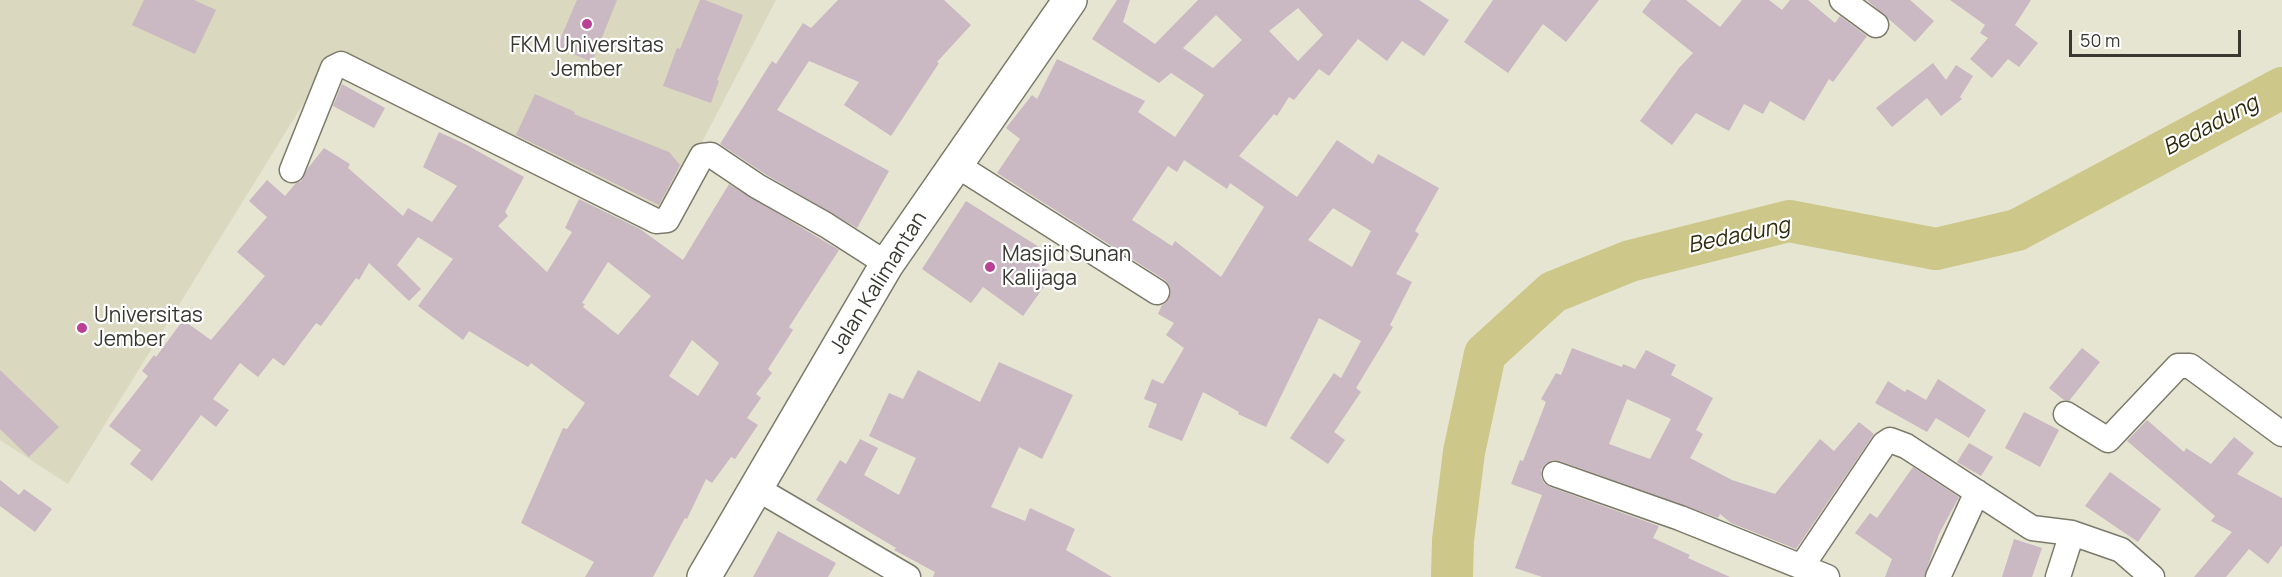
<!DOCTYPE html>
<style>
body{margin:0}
#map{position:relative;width:2282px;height:577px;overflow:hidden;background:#e6e5d2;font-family:Manrope,sans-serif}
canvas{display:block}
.scale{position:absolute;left:2069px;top:30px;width:172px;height:27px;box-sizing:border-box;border:3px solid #383831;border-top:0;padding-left:8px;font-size:18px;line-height:21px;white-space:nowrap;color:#383831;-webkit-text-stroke:4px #fff;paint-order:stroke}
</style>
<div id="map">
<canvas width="2282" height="577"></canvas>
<div class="scale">50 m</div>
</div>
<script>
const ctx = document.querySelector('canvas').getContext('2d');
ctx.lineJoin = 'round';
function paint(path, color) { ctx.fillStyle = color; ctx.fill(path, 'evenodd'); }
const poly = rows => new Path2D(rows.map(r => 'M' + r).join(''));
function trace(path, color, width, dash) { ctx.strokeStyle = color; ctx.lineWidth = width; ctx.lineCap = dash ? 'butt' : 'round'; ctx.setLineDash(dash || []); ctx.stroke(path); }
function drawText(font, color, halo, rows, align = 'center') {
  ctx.font = font + ' Manrope,sans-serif'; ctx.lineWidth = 4.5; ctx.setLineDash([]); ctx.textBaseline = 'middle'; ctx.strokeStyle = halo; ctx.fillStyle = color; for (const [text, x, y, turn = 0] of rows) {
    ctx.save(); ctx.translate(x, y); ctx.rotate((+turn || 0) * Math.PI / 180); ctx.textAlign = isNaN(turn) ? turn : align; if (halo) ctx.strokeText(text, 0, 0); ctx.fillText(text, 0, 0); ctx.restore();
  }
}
const built = poly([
 [0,0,776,0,663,217,334,54,68,484,0,440]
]);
const river = poly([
 [1452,577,1453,540,1464,452,1485,354,1553,292,1630,261,1789,221,1936,249,2017,230,2282,88]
]);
const building = poly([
 [144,0,194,0,216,10,195,54,132,25],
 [577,0,617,0,592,62,557,47],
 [700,0,705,0,743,15,717,80,719,81,711,103,663,86,677,48,680,49],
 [838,0,944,0,971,25,937,62,939,63,891,136,844,105,859,82,809,61,777,110,889,171,857,228,765,174,720,144,772,61,776,64,803,23,811,28],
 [1117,0,1130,0,1123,22,1155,44,1198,0,1419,0,1449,20,1424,56,1402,41,1387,61,1358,39,1329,76,1319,69,1294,100,1289,97,1277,116,1274,114,1239,156,1297,197,1337,140,1373,164,1378,154,1439,188,1415,231,1419,234,1396,274,1412,282,1390,325,1393,327,1356,388,1361,392,1334,432,1345,440,1328,464,1290,438,1334,373,1341,378,1361,341,1319,318,1266,427,1238,414,1239,412,1203,392,1182,441,1148,427,1157,404,1144,399,1152,379,1163,384,1184,348,1166,335,1174,323,1158,314,1162,305,1169,299,1171,292,1169,285,1165,280,997,173,1020,139,1006,128,1032,95,1037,99,1057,59,1145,101,1138,112,1175,137,1204,95,1171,73,1159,83,1092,39],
 [1298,8,1323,35,1298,61,1269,31],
 [1216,15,1242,40,1213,68,1183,48],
 [1184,160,1227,189,1230,183,1264,207,1221,277,1175,241,1172,246,1132,220,1168,166,1177,172],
 [1333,208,1371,231,1352,267,1308,240],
 [1493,0,1599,0,1566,42,1543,24,1508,73,1464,42],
 [1651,0,1686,0,1720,27,1742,0,1769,0,1782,10,1790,0,1808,0,1835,23,1840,16,1867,36,1833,82,1829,79,1804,121,1770,101,1763,114,1744,104,1729,131,1696,113,1672,145,1640,121,1679,68,1693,53,1642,12],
 [1867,0,1910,0,1934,21,1915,42],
 [1950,0,2031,0,2015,25,2038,43,2019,67,2008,59,1992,78,1970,59,1988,38,1980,33,1985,25],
 [1933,63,1946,80,1956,65,1973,76,1960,97,1962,99,1941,116,1927,98,1892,127,1876,108],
 [342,84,385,108,374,128,333,106],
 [535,94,575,112,574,114,669,152,680,165,659,205,516,135],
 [439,132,465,144,524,177,505,212,508,216,498,226,547,272,572,232,565,228,579,199,640,229,683,260,729,184,839,250,789,327,793,330,768,369,772,373,756,394,761,398,747,418,758,425,735,459,731,457,712,483,706,479,687,519,685,518,653,577,585,577,594,562,521,523,563,428,567,429,585,403,531,363,528,367,469,331,463,340,418,306,453,259,418,237,397,265,421,289,409,301,369,263,359,280,356,278,321,326,316,323,284,366,273,358,258,377,240,363,213,399,229,410,216,427,201,415,152,481,130,464,141,450,109,426,148,376,142,371,154,355,156,357,183,320,211,340,265,276,237,252,267,217,249,201,267,180,285,196,296,183,301,181,308,168,324,148,350,164,348,168,403,216,408,208,432,222,457,186,423,167],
 [608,262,651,296,618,335,583,307,585,304,582,303],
 [692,340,719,363,698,396,669,376],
 [966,201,1039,247,1031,259,1053,274,1023,316,983,287,971,303,922,269],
 [1572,348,1622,367,1623,364,1635,369,1646,350,1676,365,1671,375,1713,398,1696,430,1703,434,1690,458,1732,480,1775,494,1820,439,1834,451,1859,422,1874,434,1796,549,1731,523,1720,514,1718,518,1560,461,1552,460,1545,464,1541,470,1541,477,1544,483,1550,487,1659,526,1653,538,1690,555,1688,558,1730,577,1542,577,1515,568,1542,495,1511,484,1520,460,1523,461,1546,402,1541,399,1556,373,1561,375],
 [1627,399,1671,419,1650,459,1609,444],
 [2082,348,2100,362,2069,401,2064,400,2049,388],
 [999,362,1073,395,1042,459,1019,447,991,507,1025,521,1030,508,1075,529,1066,550,1112,577,933,577,935,572,894,550,896,548,816,500,840,460,846,464,860,439,878,448,864,475,899,495,916,458,869,436,889,393,903,399,918,370,980,402],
 [0,370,59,427,29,457,0,429],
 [1938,379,1986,410,1969,438,1936,418,1927,432,1875,403,1888,381,1905,392,1907,389,1926,400],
 [2024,412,2059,430,2040,467,2005,448],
 [2147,420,2184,452,2186,448,2211,464,2234,437,2254,453,2237,474,2282,498,2282,545,2268,564,2249,549,2226,577,2194,577,2232,532,2211,521,2215,516,2127,441],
 [1969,443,1993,457,1981,476,1957,462],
 [1913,467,1959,497,1939,534,1924,577,1885,577,1892,559,1855,533,1870,513,1877,518],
 [2110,472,2161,509,2138,542,2085,506],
 [0,480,19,495,24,489,52,509,35,532,0,506],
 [778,531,836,563,828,577,753,577],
 [2014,539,2042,548,2032,577,2002,577]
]);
const street = poly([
 [1842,0,1876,25],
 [955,164,1157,292],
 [292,170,333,68,341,64,656,221,667,220,702,156,711,155,757,186,826,225,887,264],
 [2066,414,2108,440,2178,366,2190,366,2282,434],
 [1555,474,1680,518,1827,577],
 [756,488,908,577],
 [1802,566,1884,444,1890,440,1906,446,2032,528,2072,533,2121,550,2152,577],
 [1938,577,1977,492],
 [2058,577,2072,533]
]);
const secondary = poly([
 [704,577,887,264,1070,0]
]);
const markers = [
 [587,24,6,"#b94094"],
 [990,267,6,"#b94094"],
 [82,328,6,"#b94094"]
];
const poiNames = [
 ["FKM Universitas",587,46,"center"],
 ["Jember",587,70,"center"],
 ["Masjid Sunan",1002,255],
 ["Kalijaga",1002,279],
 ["Universitas",94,316],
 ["Jember",94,340]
];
const streetNames = [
 ["Jalan Kalimantan",879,283,-58]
];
const waterNames = [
 ["Bedadung",2211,126,-28],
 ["Bedadung",1739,236,-12]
];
paint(built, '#dad8bf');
trace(river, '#cdc789', 42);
paint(building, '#cab8c2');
trace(street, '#7b7a6a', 27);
trace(secondary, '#7b7a6a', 36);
trace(street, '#fff', 24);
trace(secondary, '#fff', 33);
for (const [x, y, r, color] of markers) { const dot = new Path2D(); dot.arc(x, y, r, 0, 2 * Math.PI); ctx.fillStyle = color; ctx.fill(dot); trace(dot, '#fff', 2); }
drawText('21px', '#383831', '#fff', poiNames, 'left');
drawText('21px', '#383831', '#fff', streetNames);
drawText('italic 22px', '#2e2c0f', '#fff', waterNames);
</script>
